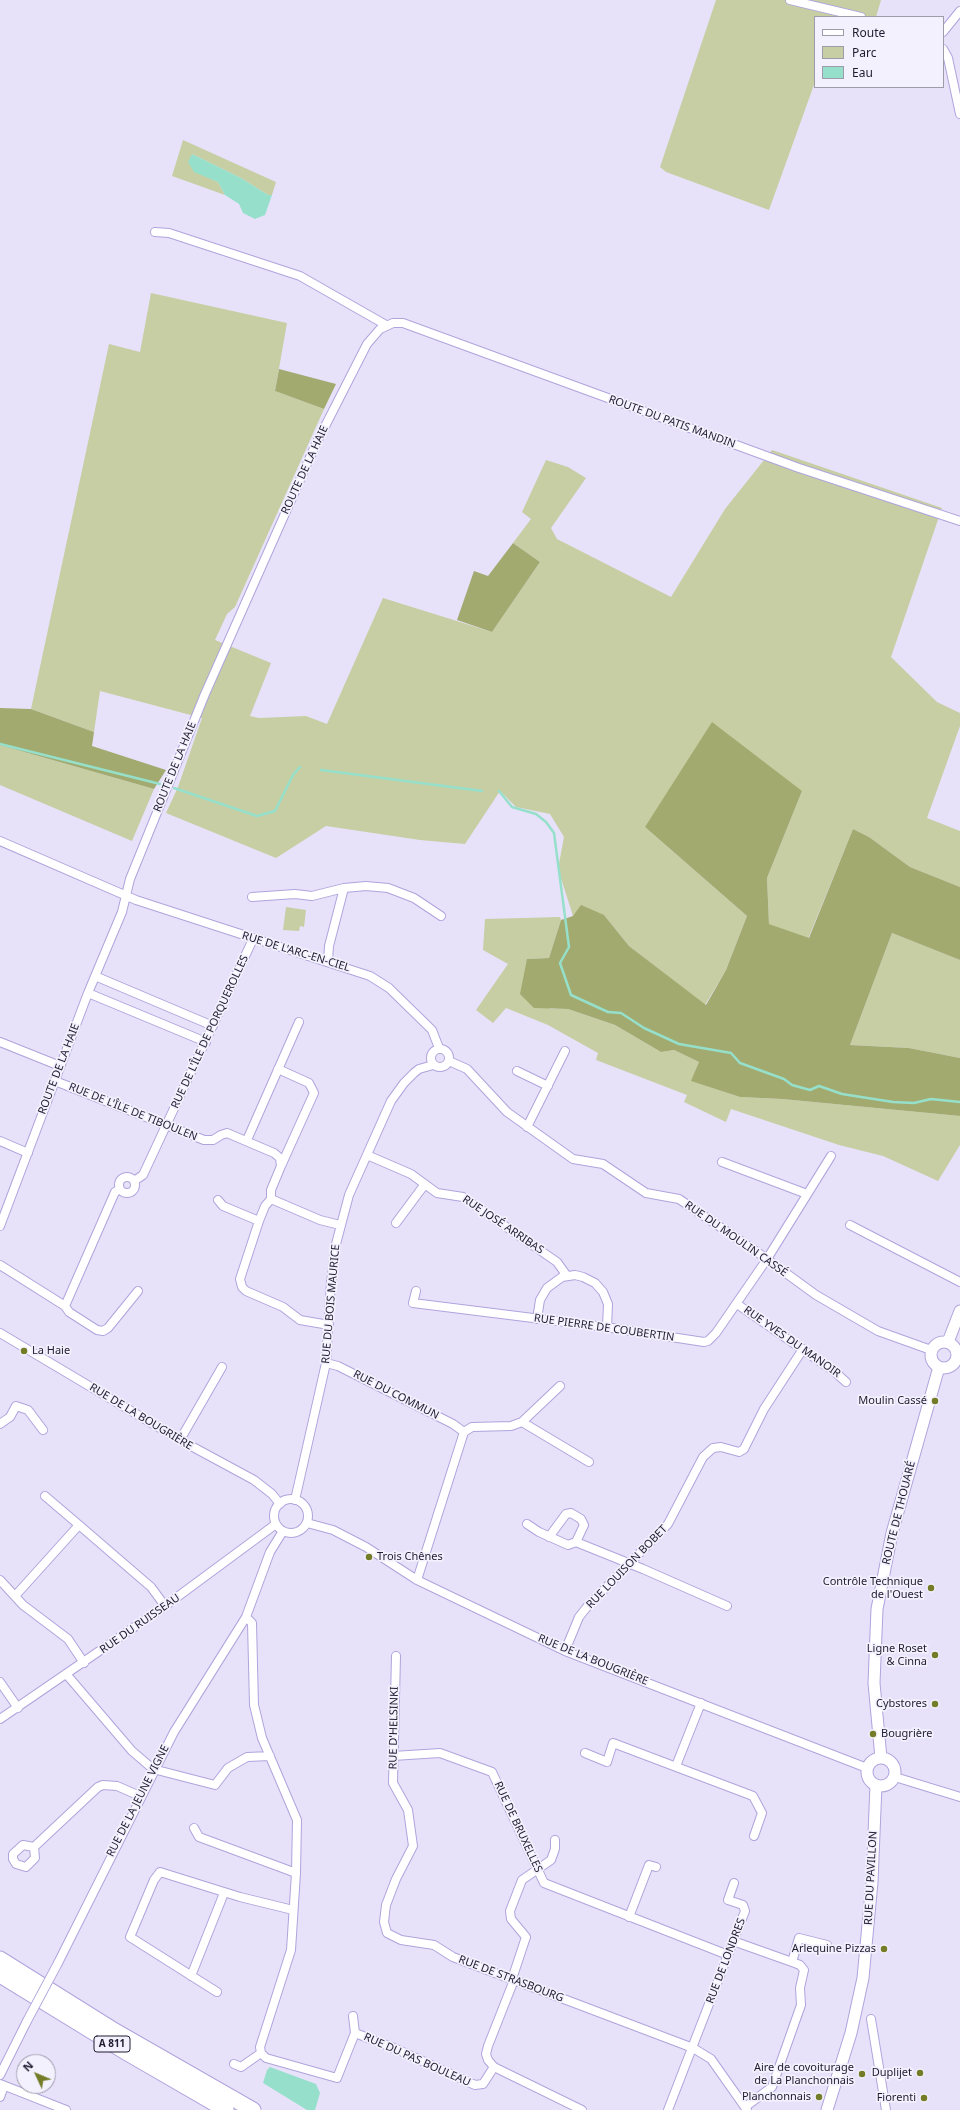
<!DOCTYPE html>
<meta charset="utf-8">
<style>
body{margin:0}
#map{position:relative;width:960px;height:2110px;overflow:hidden;background:#e7e2fa;font-family:"Noto Sans",sans-serif}
canvas{display:block}
.legend{position:absolute;left:814px;top:16px;width:130px;height:72px;box-sizing:border-box;background:#f3f1fd;border:1px solid #9f9bab;margin:0;padding:5px 7px;list-style:none;font-size:12px;color:#201b30}
.legend li{display:flex;align-items:center;gap:8px;height:20px}
.legend b{width:20px;border:1px solid #9f9bab}
.north{position:absolute;left:16px;top:2054px;width:40px;height:40px;box-sizing:border-box;background:#f3f1fd;border:1px solid #9f9bab;border-radius:50%;rotate:314deg;font-size:11px;font-weight:700;line-height:16px;text-align:center;color:#201b30}
.north::after{content:'';display:block;margin:auto;width:14px;height:18px;background:#747c27;clip-path:polygon(50% 0,100% 100%,50% 72%,0 100%)}
</style>
<div id="map">
<canvas width="960" height="2110"></canvas>
<ul class="legend">
<li><b style="height:5px;background:#fff"></b>Route</li>
<li><b style="height:11px;background:#c7cea3"></b>Parc</li>
<li><b style="height:11px;background:#96e0cb"></b>Eau</li>
</ul>
<div class="north">N</div>
</div>
<script>
const ctx = document.querySelector('canvas').getContext('2d');
ctx.lineJoin = 'round';
function paint(path, color) { ctx.fillStyle = color; ctx.fill(path, 'evenodd'); }
const poly = rows => new Path2D(rows.map(r => 'M' + r).join(''));
function trace(path, color, width, dash) { ctx.strokeStyle = color; ctx.lineWidth = width; ctx.lineCap = dash ? 'butt' : 'round'; ctx.setLineDash(dash || []); ctx.stroke(path); }
function drawText(font, color, halo, rows, align = 'center') {
  ctx.font = font + ' "Noto Sans",sans-serif'; ctx.lineWidth = 3.5; ctx.setLineDash([]); ctx.textBaseline = 'middle'; ctx.strokeStyle = halo; ctx.fillStyle = color; for (const [text, x, y, turn = 0] of rows) {
    ctx.save(); ctx.translate(x, y); ctx.rotate((+turn || 0) * Math.PI / 180); ctx.textAlign = isNaN(turn) ? turn : align; if (halo) ctx.strokeText(text, 0, 0); ctx.fillText(text, 0, 0); ctx.restore();
  }
}
const green = poly([
 [716,0,881,0,876,17,815,17,815,82,769,210,666,172,660,167],
 [183,140,276,182,272,195,268,195,241,178,192,154,194,171,218,182,225,195,172,176],
 [151,293,287,323,275,391,324,409,235,607,227,614,215,640,271,663,250,716,259,718,306,716,327,724,383,598,492,632,540,562,513,543,531,519,522,512,546,460,568,467,586,478,551,528,557,539,671,597,725,509,772,450,942,508,891,657,937,702,960,713,960,726,927,818,960,831,960,887,910,867,869,837,853,829,808,939,769,924,767,878,802,791,645,827,747,916,726,970,705,1005,629,946,604,915,573,916,558,869,564,837,550,814,516,807,500,791,465,844,420,840,326,826,276,858,166,813,178,787,202,718,100,691,94,732,31,709,109,344,140,352],
 [0,745,154,789,132,841,0,785],
 [286,907,306,910,304,927,300,926,299,931,283,930],
 [560,917,561,920,549,958,527,959,550,1009,568,1009,615,1025,661,1052,674,1050,699,1062,692,1081,740,1097,782,1099,960,1116,960,1145,938,1181,883,1156,839,1145,731,1109,726,1122,684,1102,687,1095,596,1060,598,1053,548,1025,506,1008,493,1023,476,1010,508,964,483,950,485,919],
 [892,933,960,960,960,1058,909,1048,850,1045]
]);
const forest = poly([
 [279,369,336,384,324,409,275,391],
 [513,543,540,562,492,632,457,620,474,571,488,576],
 [0,708,31,709,94,732,92,746,166,770,154,789,0,745],
 [712,722,802,791,767,878,769,924,809,938,853,829,869,837,910,867,960,887,960,960,892,933,850,1045,909,1048,960,1058,960,1116,782,1099,740,1097,691,1081,699,1062,674,1050,661,1052,615,1025,568,1009,534,1008,520,994,527,959,549,958,561,920,573,916,581,905,604,915,629,946,706,1005,726,970,747,916,645,827]
]);
const water = poly([
 [192,154,241,178,268,195,272,195,265,215,255,219,243,213,239,204,225,195,218,182,194,172,188,162],
 [270,2067,316,2084,320,2093,315,2110,307,2110,263,2083,267,2070]
]);
const stream = poly([
 [0,744,160,784],
 [321,770,482,791],
 [174,788,257,816,275,811,293,775,300,767],
 [499,791,512,807,536,814,546,822,554,833,569,947,560,963,571,995,608,1012,621,1013,644,1028,679,1044,731,1053,740,1063,784,1079,792,1085,810,1090,819,1086,842,1094,893,1102,914,1103,931,1099,960,1102]
]);
const street = poly([
 [790,0,861,17],
 [943,32,960,11],
 [943,49,948,58,960,114],
 [155,232,169,233,300,276,386,325],
 [0,841,136,900,370,976,389,988,432,1030,439,1048],
 [252,897,295,894,312,896,344,888,366,886,388,888,414,898,441,916],
 [328,961,329,946,344,888],
 [95,976,213,1026],
 [88,993,206,1042],
 [0,1042,60,1066],
 '431 1058a9 9 0 1 1 18 0a9 9 0 1 1-18 0Z',
 [449,1061,467,1069,507,1112,573,1159,603,1164,646,1193,679,1199,757,1252,816,1295,878,1331,931,1350],
 [278,1069,309,1083,314,1093,281,1166],
 [517,1071,548,1086],
 [55,1081,204,1140,213,1140,221,1135,227,1133,274,1153,280,1158,281,1166,271,1190,271,1199,320,1220,340,1225],
 [527,1127,565,1051],
 [247,1140,299,1022],
 [0,1141,28,1153],
 [367,1155,411,1174,437,1193,463,1197,557,1262,567,1276],
 [722,1162,807,1194],
 '119 1185a8 8 0 1 1 16 0a8 8 0 1 1-16 0Z',
 [134,1181,143,1175,253,939],
 [271,1199,265,1206,259,1221,240,1279,242,1287,246,1291,283,1307,300,1320,329,1325],
 [218,1200,223,1206,259,1221],
 [396,1223,425,1184],
 [850,1225,960,1282],
 [0,1226,88,993,122,912,130,879,205,694,315,446,367,344,380,329,393,323,403,323,799,468,960,521],
 [0,1265,65,1306,69,1312,97,1330,103,1331,108,1328,138,1291],
 [416,1291,413,1303,605,1327,704,1342,708,1341,716,1333,767,1259,831,1156],
 [737,1304,835,1372,846,1382],
 [65,1306,115,1192,120,1189],
 [537,1319,540,1300,547,1288,562,1277,575,1275,583,1277,595,1283,603,1292,608,1304,607,1327],
 [0,1333,180,1440,254,1480,272,1494,280,1504],
 [956,1360,960,1360],
 [326,1363,338,1366,453,1424,464,1432],
 [522,1422,589,1462],
 [0,1424,10,1417,16,1406,28,1410,43,1430],
 [180,1440,222,1367],
 '274 1516a17 17 0 1 1 34 0a17 17 0 1 1-34 0Z',
 [295,1500,326,1363,331,1282,336,1244,349,1195,391,1101,404,1083,414,1073,419,1069,433,1065],
 [307,1523,333,1530,366,1547,417,1580,565,1651,867,1768],
 [527,1524,539,1532,568,1545,576,1542,643,1569,727,1606],
 [79,1525,151,1587,165,1606],
 [549,1537,566,1514,571,1513,581,1519,584,1525,576,1542],
 [0,1580,23,1605,68,1639,84,1663],
 [417,1580,464,1432,472,1427,511,1426,522,1422,560,1386],
 [15,1596,79,1525,45,1496],
 [565,1651,579,1617,587,1607,668,1524,703,1457,713,1448,721,1447,739,1452,744,1449,764,1409,803,1349],
 [396,1656,393,1783,408,1810,413,1846,396,1879,386,1905,384,1922,387,1933,401,1940,434,1945,453,1957,693,2048,711,2059,747,2110],
 [67,1675,132,1751,153,1769,215,1785,228,1768,247,1757,270,1756],
 [0,1682,18,1708],
 [0,1719,165,1606,276,1524],
 [585,1753,607,1762,613,1743,753,1796,762,1813,754,1836],
 [393,1756,440,1753,492,1772,544,1883,728,1955],
 [676,1766,701,1703],
 [895,1777,960,1797],
 [194,1828,199,1837,296,1873],
 [34,1847,23,1845,13,1854,13,1859,16,1864,26,1867,35,1858,34,1847,98,1787,103,1785,117,1786,140,1796],
 [629,1917,649,1865,656,1867],
 [733,1941,792,1962,800,1965,804,1970,800,1988,801,2005,772,2087,745,2107],
 [792,1962,799,1938,827,1945],
 [58,1963,174,1732,246,1617,270,1552,283,1531],
 [191,1976,224,1893],
 [512,1979,526,1937,511,1919,510,1911,522,1880,551,1860,555,1849,555,1840],
 [514,1980,488,2046,486,2054,488,2060,494,2067,582,2110],
 [217,1992,130,1937,154,1880,160,1872,240,1897,293,1910],
 [871,2019,886,2110],
 [355,2033,394,2048,475,2085,483,2084,494,2067],
 [261,2053,266,2058,337,2078,355,2033,353,2016],
 [234,2064,241,2067,261,2053,260,2047,291,1950,296,1873,297,1820,262,1738,254,1705,252,1623,246,1617],
 [0,2075,27,2021],
 [0,2084,66,2110],
 [0,2097,4,2086],
 [668,2110,745,1911,743,1905,728,1900,734,1883]
]);
const secondary = poly([
 '931 1355a13 13 0 1 1 26 0a13 13 0 1 1-26 0Z',
 [948,1342,960,1311],
 '867 1772a14 14 0 1 1 28 0a14 14 0 1 1-28 0Z',
 [881,1758,874,1683,877,1609,892,1533,939,1367],
 [827,2110,851,2033,863,1978,872,1882,876,1785]
]);
const highway = poly([
 [0,1959,115,2031,253,2110],
 [0,1975,129,2054,226,2110]
]);
const streetBridge = poly([
 [27,2021,58,1963]
]);
const markers = [
 [24,1351,4,"#747c27"],
 [935,1401,4,"#747c27"],
 [369,1557,4,"#747c27"],
 [931,1588,4,"#747c27"],
 [935,1655,4,"#747c27"],
 [935,1704,4,"#747c27"],
 [873,1734,4,"#747c27"],
 [884,1949,4,"#747c27"],
 [920,2073,4,"#747c27"],
 [862,2074,4,"#747c27"],
 [819,2097,4,"#747c27"],
 [924,2098,4,"#747c27"]
];
const shields = [
 [112,2044,36]
];
const shieldNames = [
 ["A 811",112,2044]
];
const streetNames = [
 ["ROUTE DU PATIS MANDIN",672,422,20],
 ["ROUTE DE LA HAIE",305,470,-65],
 ["ROUTE DE LA HAIE",175,767,-68],
 ["RUE DE L'ARC-EN-CIEL",296,952,17],
 ["RUE DE L'ÎLE DE PORQUEROLLES",210,1032,-65],
 ["ROUTE DE LA HAIE",59,1069,-69],
 ["RUE DE L'ÎLE DE TIBOULEN",133,1112,22],
 ["RUE JOSÉ ARRIBAS",503,1225,34],
 ["RUE DU MOULIN CASSÉ",736,1239,35],
 ["RUE DU BOIS MAURICE",331,1304,-85],
 ["RUE PIERRE DE COUBERTIN",604,1328,8],
 ["RUE YVES DU MANOIR",792,1342,35],
 ["RUE DU COMMUN",396,1395,27],
 ["RUE DE LA BOUGRIÈRE",141,1417,31],
 ["ROUTE DE THOUARÉ",899,1513,-76],
 ["RUE LOUISON BOBET",627,1567,-46],
 ["RUE DU RUISSEAU",140,1624,-35],
 ["RUE DE LA BOUGRIÈRE",593,1660,22],
 ["RUE D'HELSINKI",394,1728,-89],
 ["RUE DE LA JEUNE VIGNE",138,1801,-63],
 ["RUE DE BRUXELLES",518,1827,65],
 ["RUE DU PAVILLON",871,1878,-87],
 ["RUE DE LONDRES",726,1961,-69],
 ["RUE DE STRASBOURG",511,1979,21],
 ["RUE DU PAS BOULEAU",417,2060,24]
];
const poiNames = [
 ["La Haie",32,1351,"left"],
 ["Moulin Cassé",927,1401],
 ["Trois Chênes",377,1557,"left"],
 ["Contrôle Technique",923,1582],
 ["de l'Ouest",923,1595],
 ["Ligne Roset",927,1649],
 ["& Cinna",927,1662],
 ["Cybstores",927,1704],
 ["Bougrière",881,1734,"left"],
 ["Arlequine Pizzas",876,1949],
 ["Aire de covoiturage",854,2068],
 ["de La Planchonnais",854,2081],
 ["Duplijet",912,2073],
 ["Planchonnais",811,2097],
 ["Fiorenti",916,2098]
];
paint(green, '#c7cea3');
paint(forest, '#a2aa6f');
paint(water, '#96e0cb');
trace(stream, '#96e0cb', 2.5);
trace(street, '#b0a4dc', 10);
trace(secondary, '#b0a4dc', 13);
trace(highway, '#b0a4dc', 17);
trace(street, '#fff', 8);
trace(secondary, '#fff', 11);
trace(highway, '#fff', 15);
trace(streetBridge, '#b0a4dc', 10, []);
trace(streetBridge, '#fff', 8);
for (const [x, y, r, color] of markers) { const dot = new Path2D(); dot.arc(x, y, r, 0, 2 * Math.PI); ctx.fillStyle = color; ctx.fill(dot); trace(dot, '#f3f1fd', 1.5); }
for (const [x, y, w] of shields) { const box = new Path2D(); box.roundRect(x - w / 2, y - 8, w, 16, 3); ctx.fillStyle = '#f3f1fd'; ctx.fill(box); trace(box, '#201b30', 1); }
drawText('bold 10px', '#201b30', null, shieldNames);
drawText('11px', '#201b30', '#f3f1fd', streetNames);
drawText('11px', '#201b30', '#f3f1fd', poiNames, 'right');
</script>
